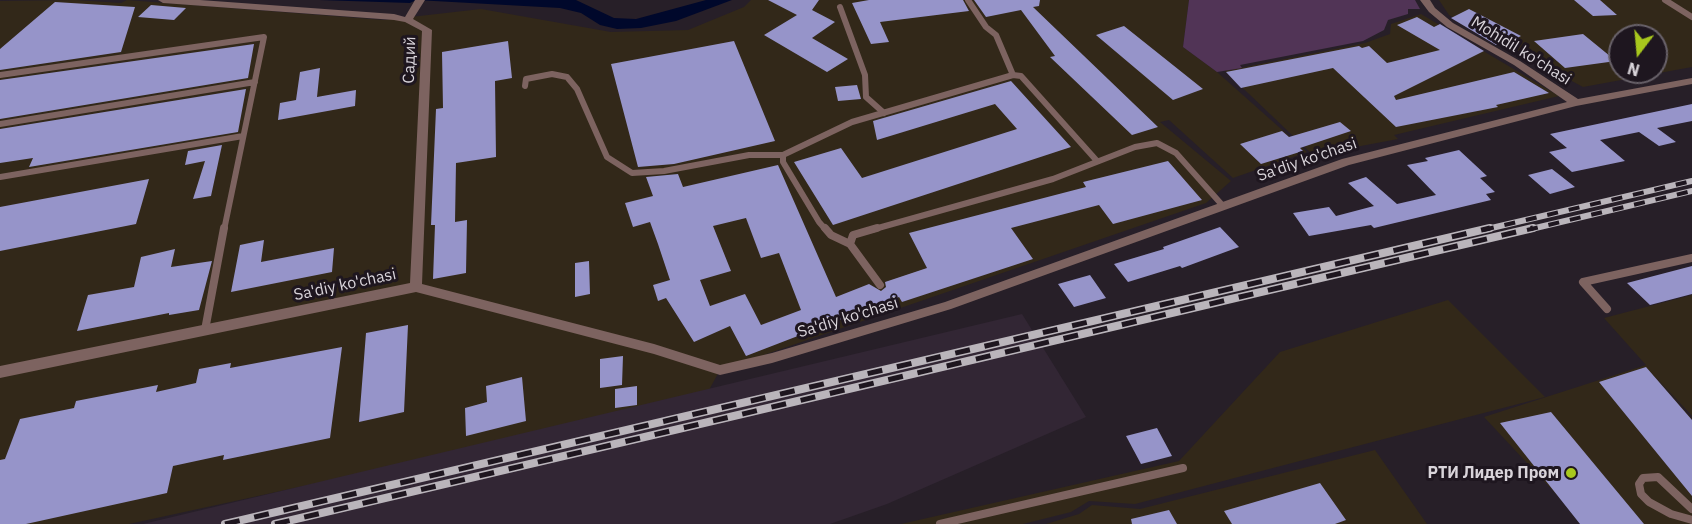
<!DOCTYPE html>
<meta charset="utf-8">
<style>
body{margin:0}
#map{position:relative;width:1692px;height:524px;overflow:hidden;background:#271f28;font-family:"IBM Plex Sans",sans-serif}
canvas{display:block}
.north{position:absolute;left:1608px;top:24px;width:60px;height:60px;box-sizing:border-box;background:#1e161f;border:2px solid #69626a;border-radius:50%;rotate:196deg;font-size:16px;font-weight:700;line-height:24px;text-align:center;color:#d9d4da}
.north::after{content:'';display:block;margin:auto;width:21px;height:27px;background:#a8c71d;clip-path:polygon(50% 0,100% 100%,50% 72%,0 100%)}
</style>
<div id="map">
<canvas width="1692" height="524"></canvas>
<div class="north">N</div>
</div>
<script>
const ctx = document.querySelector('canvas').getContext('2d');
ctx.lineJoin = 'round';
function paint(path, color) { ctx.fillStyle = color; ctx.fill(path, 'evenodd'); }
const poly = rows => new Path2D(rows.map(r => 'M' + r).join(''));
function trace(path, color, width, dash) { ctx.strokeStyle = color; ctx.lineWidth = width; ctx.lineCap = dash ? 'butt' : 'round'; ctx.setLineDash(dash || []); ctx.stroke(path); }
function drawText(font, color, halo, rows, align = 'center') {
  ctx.font = font + ' "IBM Plex Sans",sans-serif'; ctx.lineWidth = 6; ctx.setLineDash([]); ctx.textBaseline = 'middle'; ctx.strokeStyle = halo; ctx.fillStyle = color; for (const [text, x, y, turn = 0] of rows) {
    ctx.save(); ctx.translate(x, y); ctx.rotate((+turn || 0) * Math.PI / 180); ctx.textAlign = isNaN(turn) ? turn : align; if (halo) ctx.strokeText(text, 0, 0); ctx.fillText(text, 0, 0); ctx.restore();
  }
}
const industrial = poly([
 [75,0,121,3,127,0,384,20,481,9,611,32,688,30,744,7,751,0,1189,0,1183,47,1217,72,1307,152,1233,178,1169,120,1160,122,1231,181,1206,203,720,370,704,399,129,524,0,524,0,1],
 [1439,0,1692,0,1692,67,1583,87,1449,15],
 [1620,36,1656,36,1656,72,1620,72],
 [1421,14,1559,96,1394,135,1398,139,1313,155,1225,71,1365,43,1390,34,1391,24],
 [1692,295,1692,416,1651,372,1692,419,1692,524,1584,524,1484,417,1646,365,1604,318],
 [1448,300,1545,397,1135,504,1089,501,1071,512,1023,524,901,524,1179,461,1280,352],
 [1375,450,1427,524,1046,524,1079,514,1092,505,1140,509]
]);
const built = poly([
 [1022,314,1086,417,887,504,830,524,143,524]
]);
const green = poly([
 [1189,0,1415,0,1420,9,1408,9,1408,14,1388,20,1384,30,1363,41,1240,65,1242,68,1217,72,1183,47]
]);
const water = poly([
 [319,0,576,0,614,18,636,19,706,0,732,0,676,21,641,28,617,29,600,25,581,13,560,8,416,0,410,3]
]);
const building = poly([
 [768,0,819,0,812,10,835,22,812,38,848,59,827,72,764,35,797,15],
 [869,0,963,0,969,11,880,22,889,42,871,44,852,3],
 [974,0,1040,0,1039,6,1033,7,1158,127,1132,135,1050,57,1055,56,1021,10,986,17],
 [1574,0,1600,0,1617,15,1593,16],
 [55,2,135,7,121,52,0,70,0,49],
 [151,5,186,8,174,20,138,17],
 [1469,9,1521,36,1506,44,1502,42,1496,45,1451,18],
 [1417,17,1434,27,1440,24,1484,51,1394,96,1396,100,1514,72,1549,93,1496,105,1498,107,1396,127,1333,68,1241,88,1226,72,1359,46,1362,48,1369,46,1387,63,1440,50,1397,25],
 [1124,26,1203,89,1173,100,1096,35],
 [1583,34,1616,61,1565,68,1534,41],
 [508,41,512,78,495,81,496,157,456,163,455,222,467,220,466,273,433,279,435,225,431,225,436,109,443,108,442,52],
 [734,41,775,141,674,164,638,167,611,64],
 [254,44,248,78,0,119,0,80],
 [320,68,317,97,356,90,355,106,278,120,280,103,296,100,300,72],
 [1011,81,1071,147,833,225,794,162,841,148,862,178,1017,129,995,104,877,140,873,121],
 [857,85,861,99,838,101,835,87],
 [246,89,238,132,29,167,33,158,0,163,0,129],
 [1692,104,1692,121,1657,128,1676,142,1659,146,1639,132,1600,140,1625,161,1572,172,1549,152,1567,148,1550,134],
 [1340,122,1351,131,1300,148,1303,151,1261,164,1240,144,1282,131,1289,137],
 [222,145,211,196,193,199,205,161,185,165,188,151],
 [1459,150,1487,176,1480,178,1495,192,1486,194,1491,200,1374,228,1371,225,1309,236,1293,213,1329,207,1336,216,1374,206,1348,183,1366,177,1397,204,1436,195,1407,165,1428,161,1425,158],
 [1168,161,1202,200,1113,224,1099,205,1011,228,1033,259,902,302,899,297,746,356,730,326,694,342,666,298,658,301,653,285,670,280,658,244,650,222,633,227,625,203,653,196,646,177,678,174,683,187,778,165,836,297,869,284,881,291,886,287,885,282,927,268,909,233,1086,187,1083,182],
 [746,218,761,258,779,253,801,310,761,325,745,294,710,306,700,280,731,271,713,226],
 [1552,169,1575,187,1550,194,1528,175],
 [149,179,136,224,0,251,0,207],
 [1220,227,1239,247,1182,268,1180,266,1128,282,1114,264,1164,249,1163,247],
 [264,240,261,262,334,248,332,272,231,292,240,245],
 [175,249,171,267,212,261,199,310,169,315,169,313,77,331,88,295,134,287,141,257],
 [589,261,590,294,575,297,575,263],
 [1692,266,1692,294,1650,305,1627,283],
 [1090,275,1106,298,1074,307,1058,284],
 [408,325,404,412,359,422,366,333],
 [342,347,330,438,223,460,224,455,173,466,167,493,26,524,0,524,0,460,5,459,20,419,74,408,76,401,158,385,156,392,196,383,199,369,231,363,230,368],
 [623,356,622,385,600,388,600,359],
 [1646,367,1692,420,1692,496,1599,382],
 [522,377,526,421,466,436,465,408,487,402,486,386],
 [637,386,637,405,615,408,615,389],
 [1551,412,1644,524,1580,524,1500,423],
 [1157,428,1172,456,1141,464,1126,436],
 [1320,483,1346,520,1335,524,1232,524,1224,511],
 [1169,510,1177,524,1132,524,1131,519]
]);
const laneFar1 = poly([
 [968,0,986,27,996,35,1013,75],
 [1665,0,1692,17],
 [840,7,865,75,866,97,884,113],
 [0,75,264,37,224,230],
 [525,86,526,79,552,74,567,77,577,89,607,157,632,173,664,171,749,155,783,155],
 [0,124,255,82],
 [0,177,243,136],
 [826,230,819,222,783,162,783,155,852,122,1013,75,1021,76,1097,161],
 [871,230,1053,179,1135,147,1157,143,1176,153,1223,206]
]);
const lane = poly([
 [825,228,831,235,850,244],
 [877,228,853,235,850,244,880,285],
 [1607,309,1583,282,1692,258],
 [205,330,224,228],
 [1692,509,1658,477,1643,478,1639,484,1641,494,1649,502,1671,514,1692,520],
 [940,524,1183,468]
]);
const street = poly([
 [158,0,200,0,394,14,405,17,415,0,425,0,413,19,432,30,422,284,654,344,720,365,772,353,945,302,1342,159,1567,102,1514,65,1447,27,1429,12,1420,0,1430,0,1435,8,1453,23,1520,61,1578,99,1692,78,1692,84,1576,106,1349,165,951,309,772,363,720,375,654,354,416,292,0,378,0,366,410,283,422,31,405,22,394,20,163,3,158,0]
]);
const railFar1 = poly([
 [1483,230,1692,181],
 [1527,230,1692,191]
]);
const rail = poly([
 [225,524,1490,228],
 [275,524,1533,228]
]);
const markers = [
 [1571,473,6,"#a8c71d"]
];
const streetNames = [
 ["Mohidil ko'chasi",1521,51,32],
 ["Садий",410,60,-88],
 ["Sa'diy ko'chasi",1307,160,-19],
 ["Sa'diy ko'chasi",345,285,-12],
 ["Sa'diy ko'chasi",848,318,-17]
];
const poiNames = [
 ["РТИ Лидер Пром",1559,473]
];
paint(industrial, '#322819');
paint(built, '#322634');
paint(green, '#513456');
paint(water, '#00082b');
paint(building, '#9694c9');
trace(laneFar1, '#7d6360', 6);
trace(lane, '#7d6360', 8);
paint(street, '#7d6360');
trace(railFar1, '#bab5bb', 6);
trace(rail, '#bab5bb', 8);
trace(railFar1, '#1e161f', 4, [11]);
trace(rail, '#1e161f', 5, [15]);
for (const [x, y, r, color] of markers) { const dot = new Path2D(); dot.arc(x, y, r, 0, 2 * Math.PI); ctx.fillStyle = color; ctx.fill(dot); trace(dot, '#1e161f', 2); }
drawText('16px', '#d9d4da', '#1e161f', streetNames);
drawText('bold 16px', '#d9d4da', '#1e161f', poiNames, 'right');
</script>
